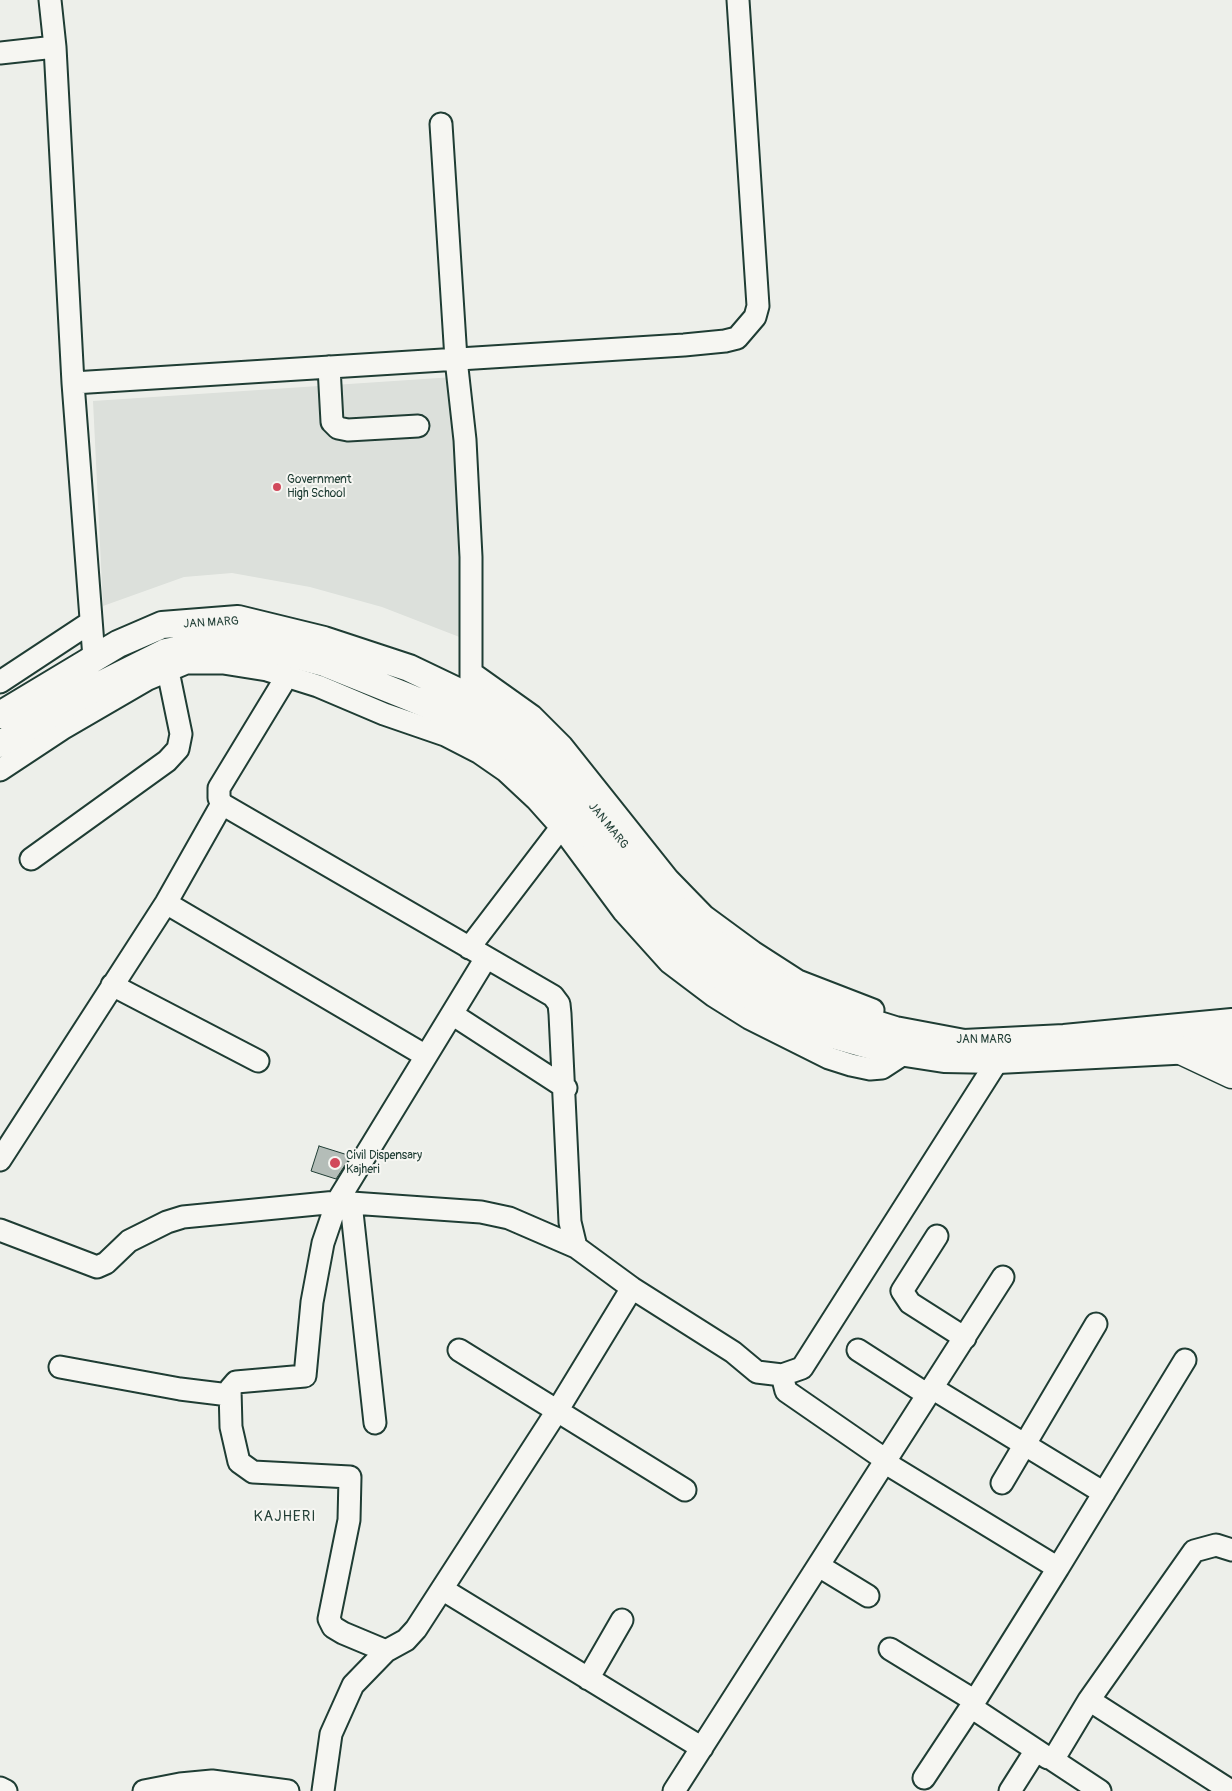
<!DOCTYPE html>
<style>
body{margin:0}
canvas{display:block;background:#edefea}
</style>
<canvas width="1232" height="1791"></canvas>
<script>
const ctx = document.querySelector('canvas').getContext('2d');
ctx.lineJoin = 'round';
function paint(path, color) { ctx.fillStyle = color; ctx.fill(path, 'evenodd'); }
const poly = rows => new Path2D(rows.map(r => 'M' + r).join(''));
function trace(path, color, width, dash) { ctx.strokeStyle = color; ctx.lineWidth = width; ctx.lineCap = dash ? 'butt' : 'round'; ctx.setLineDash(dash || []); ctx.stroke(path); }
function drawText(font, color, halo, rows, align = 'center') {
  ctx.font = font + ' Pangolin,sans-serif'; ctx.lineWidth = 4; ctx.setLineDash([]); ctx.textBaseline = 'middle'; ctx.strokeStyle = halo; ctx.fillStyle = color; for (const [text, x, y, turn = 0] of rows) {
    ctx.save(); ctx.translate(x, y); ctx.rotate((+turn || 0) * Math.PI / 180); ctx.textAlign = isNaN(turn) ? turn : align; if (halo) ctx.strokeText(text, 0, 0); ctx.fillText(text, 0, 0); ctx.restore();
  }
}
const built = poly([
 [454,377,462,638,382,607,310,587,232,573,184,577,103,606,93,401]
]);
const building = poly([
 [319,1146,351,1156,336,1179,311,1171,319,1146]
]);
const minor = poly([
 [50,0,55,47],
 [0,53,55,47,73,383,94,658],
 [441,124,456,359,465,440,471,557,471,686],
 [329,367,332,422,338,428,348,430,418,426],
 [73,383,684,345,725,341,737,338,755,317,758,306,738,0],
 [473,674,532,716,562,746,668,879,704,916,753,952,798,981,873,1010],
 [0,682,91,622],
 [0,770,62,729,148,679,186,663,223,663,267,670,318,686,384,714,445,735,480,753,506,771,536,799,561,827,624,912,669,962,714,996,749,1018,829,1058,851,1065,870,1069,882,1068,905,1053],
 [222,804,219,798,219,788,287,676],
 [31,859,167,761,178,749,181,734,168,671],
 [166,903,426,1056],
 [469,948,569,817],
 [486,958,337,1202,481,1212,509,1218,576,1247],
 [112,985,258,1061],
 [452,1014,566,1088],
 [0,1160,166,903,222,804,553,996,559,1004,560,1014,570,1222,576,1247,632,1288,733,1352,757,1372,782,1375,802,1368,998,1060,1002,1047],
 [351,1203,375,1423],
 [0,1230,97,1267,106,1263,129,1241,167,1222,183,1217,337,1202,323,1243,312,1302,305,1376,236,1382,230,1389,231,1427,239,1462,253,1472,350,1477,349,1520,329,1619,333,1627,343,1633,386,1651],
 [937,1236,902,1291,910,1303,965,1338],
 [459,1350,685,1490],
 [858,1350,928,1395],
 [60,1367,180,1389,229,1395],
 [782,1375,786,1391,880,1456,884,1462,1058,1568,971,1707,1036,1750],
 [932,1388,1104,1493],
 [1002,1483,1096,1324],
 [819,1566,868,1596],
 [1058,1568,1185,1360],
 [442,1589,702,1748],
 [890,1649,975,1701],
 [588,1679,622,1620],
 [1089,1700,1194,1551,1216,1545,1232,1550],
 [924,1778,971,1707],
 [0,1788,6,1791],
 [144,1791,180,1784,212,1781,288,1791],
 [323,1791,331,1734,353,1685,386,1651,406,1640,416,1629,557,1411,632,1288],
 [674,1791,1003,1277],
 [1010,1791,1036,1750,1048,1758],
 [1100,1791,1053,1760,1089,1700,1231,1791]
]);
const major = poly([
 [0,715,118,644,162,625,238,619,324,640,409,668,501,712,537,739,673,905,710,939,759,975,818,1006,895,1030,964,1043,1064,1038,1232,1022],
 [0,744,100,685,166,652,216,642,259,646,324,663,406,696,473,724,522,755,573,812,658,922,711,969,762,1004,822,1032,886,1050,944,1059,998,1060,1232,1048]
]);
const highway = poly([
 [1181,1050,1232,1074]
]);
const markers = [
 [277,487,5,"#d1495b"],
 [335,1163,6,"#d1495b"]
];
const poiNames = [
 ["Government",287,480],
 ["High School",287,494],
 ["Civil Dispensary",346,1156],
 ["Kajheri",346,1170]
];
const streetNames = [
 ["JAN MARG",211,623,-3],
 ["JAN MARG",608,826,51],
 ["JAN MARG",984,1040]
];
const quarterNames = [
 ["KAJHERI",285,1517]
];
paint(built, '#dce0db');
paint(building, '#b4bdb8');
trace(building, '#1f3d34', 1);
trace(minor, '#1f3d34', 25);
trace(major, '#1f3d34', 30);
trace(highway, '#1f3d34', 31);
trace(minor, '#f6f6f2', 21);
trace(major, '#f6f6f2', 26);
trace(highway, '#f6f6f2', 28);
for (const [x, y, r, color] of markers) { const dot = new Path2D(); dot.arc(x, y, r, 0, 2 * Math.PI); ctx.fillStyle = color; ctx.fill(dot); trace(dot, '#f6f6f2', 2); }
drawText('12px', '#1f3d34', '#f6f6f2', poiNames, 'left');
drawText('12px', '#1f3d34', '#f6f6f2', streetNames);
ctx.letterSpacing = '1px';
drawText('15px', '#1f3d34', '#f6f6f2', quarterNames);
ctx.letterSpacing = '0px';
</script>
